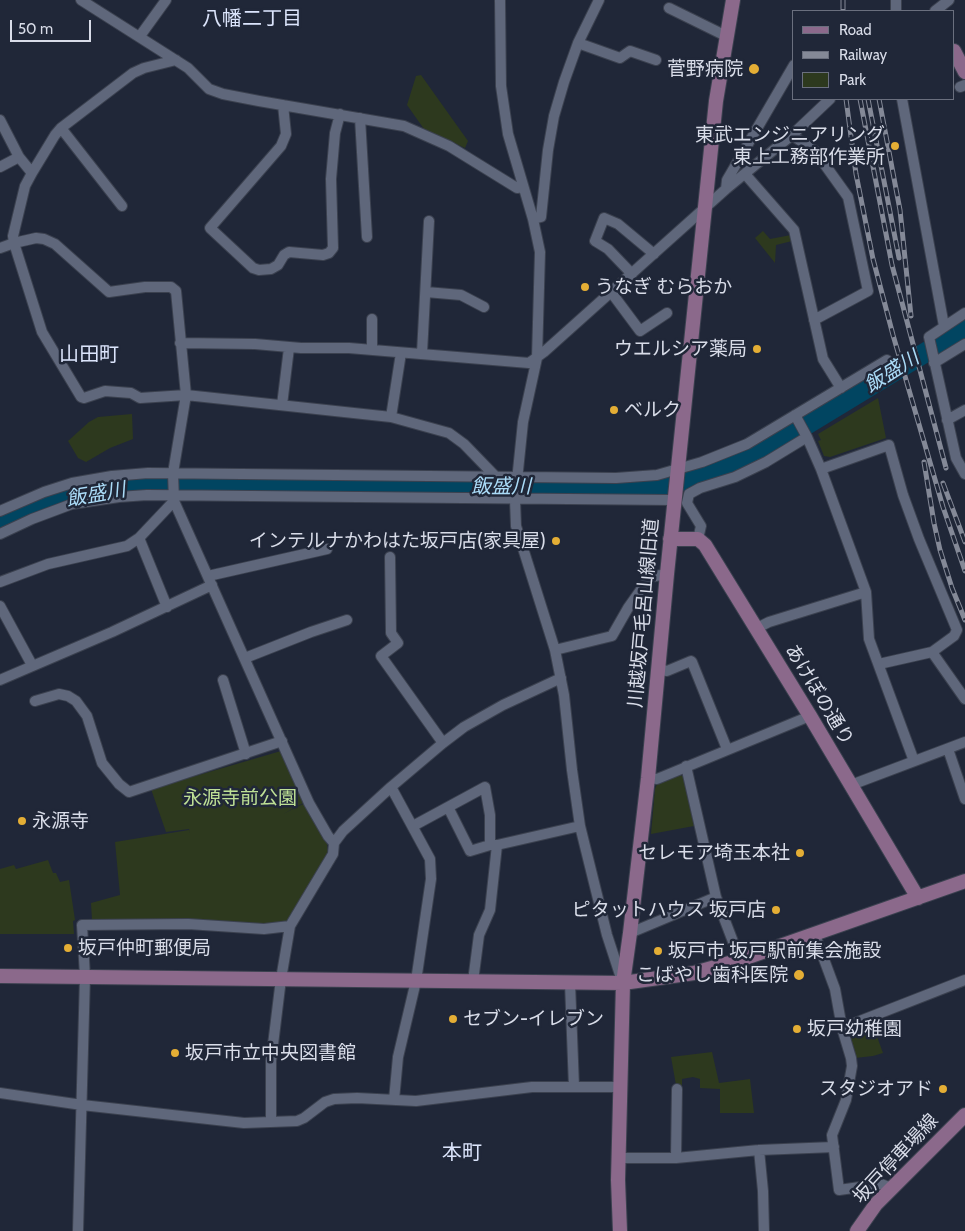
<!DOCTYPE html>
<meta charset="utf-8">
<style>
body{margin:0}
#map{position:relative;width:965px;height:1231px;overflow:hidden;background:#202738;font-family:Cabin,sans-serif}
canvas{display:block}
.legend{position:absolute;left:792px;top:10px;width:162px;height:90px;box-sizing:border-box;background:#202738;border:1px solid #6a6f7e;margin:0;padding:6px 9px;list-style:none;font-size:15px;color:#d8dce8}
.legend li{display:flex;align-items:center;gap:10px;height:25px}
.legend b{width:25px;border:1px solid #6a6f7e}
.scale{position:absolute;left:10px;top:20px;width:81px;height:22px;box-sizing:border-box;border:2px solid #d8dce8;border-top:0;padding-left:6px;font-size:15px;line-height:18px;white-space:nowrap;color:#d8dce8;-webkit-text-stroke:4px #202738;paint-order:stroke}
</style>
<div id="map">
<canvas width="965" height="1231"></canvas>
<ul class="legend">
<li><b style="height:6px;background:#8b698b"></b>Road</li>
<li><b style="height:6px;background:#848997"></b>Railway</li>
<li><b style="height:14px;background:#2d391e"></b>Park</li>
</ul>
<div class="scale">50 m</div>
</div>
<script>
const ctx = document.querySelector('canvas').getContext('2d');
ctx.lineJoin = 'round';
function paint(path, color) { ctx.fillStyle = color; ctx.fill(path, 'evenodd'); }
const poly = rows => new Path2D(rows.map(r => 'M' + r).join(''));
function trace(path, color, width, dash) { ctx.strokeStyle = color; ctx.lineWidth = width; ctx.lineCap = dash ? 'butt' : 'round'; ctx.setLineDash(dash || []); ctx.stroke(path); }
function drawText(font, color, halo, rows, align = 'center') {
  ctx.font = font + ' Cabin,"Noto Sans JP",sans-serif'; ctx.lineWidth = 5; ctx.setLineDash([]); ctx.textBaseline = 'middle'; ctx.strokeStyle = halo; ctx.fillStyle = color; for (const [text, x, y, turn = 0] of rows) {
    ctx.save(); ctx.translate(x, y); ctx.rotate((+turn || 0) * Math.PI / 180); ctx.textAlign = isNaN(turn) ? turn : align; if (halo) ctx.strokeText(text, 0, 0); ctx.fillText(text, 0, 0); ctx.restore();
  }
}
const green = poly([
 [421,75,468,141,465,148,424,129,407,105,416,76],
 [763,231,770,239,791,235,792,241,776,245,775,263,755,238],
 [878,398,886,438,830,457,824,456,818,441,821,440,818,434],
 [132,414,133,439,110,448,86,462,78,458,68,441,89,422,98,417],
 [281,751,305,802,283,814,305,803,327,844,328,852,289,921,282,924,260,925,92,920,91,903,120,895,115,842,189,830,190,833,189,829,166,832,151,789],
 [679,775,683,776,694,826,651,834,655,789,657,784],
 [48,860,53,873,56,873,60,882,69,880,75,920,73,921,74,934,0,934,0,869,14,865,16,869],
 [871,1020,883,1053,873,1056,855,1058,855,1051,848,1033],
 [712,1052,719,1083,750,1079,754,1113,720,1113,720,1089,700,1088,700,1079,693,1077,682,1079,682,1086,676,1085,671,1057]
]);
const river = poly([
 [0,523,39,507,65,499,88,494,138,488,213,486,618,488,665,486,730,467,760,453,941,343,965,326]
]);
const street = poly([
 [81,0,188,68,209,89,223,94,259,101,404,126,449,146,517,188,523,187],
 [500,0,501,86,508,134,533,219,540,252,537,358,523,422,515,500,516,526,555,650,564,695,572,770,580,826,607,935,622,981],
 [896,0,896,11],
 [669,8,726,36],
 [935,11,949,0],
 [140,36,166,0],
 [578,43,620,58,630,51,656,60],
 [176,60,144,68,133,73,61,128,55,135,32,173,25,186,13,236,14,243,42,332,81,397,84,398,105,391,131,393,140,398,186,395,391,417,401,353],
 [960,87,965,85],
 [902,99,944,326],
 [283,105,286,134,281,146,210,228,253,268,259,270,271,269,278,265,284,255,289,252,323,255,329,253,333,248,331,179,335,133,340,114],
 [360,118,367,237],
 [0,120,19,157,32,173],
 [61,128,122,206],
 [792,135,815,151,848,197,868,291,814,320],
 [0,167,19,157],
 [745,174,794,230,823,359,841,388],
 [726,189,727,180,794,65],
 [533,219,541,217,548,150,554,116,564,82,578,43,599,0],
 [0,248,14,243,36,238,44,239,55,244,109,292,145,287,171,287,176,291,186,395,173,473,174,501,309,803,328,836,334,843],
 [632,274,608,249,595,241,604,218,618,224,654,254],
 [426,292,461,295,484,307],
 [611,292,640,331,667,313],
 [965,313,929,337,956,458,965,474],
 [372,319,372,350],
 [180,343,255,344,301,348,349,348,529,363,544,352,726,189,792,135,830,99],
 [422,353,429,221],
 [934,363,965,344],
 [282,405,289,348],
 [795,415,807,437,821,469,889,445,903,495,919,539,957,630,954,636,932,652,879,664],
 [391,417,449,433,464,444,496,477],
 [947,420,965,410],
 [821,469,866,592,869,639,914,761],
 [0,511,44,492,72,483,112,476,148,473,616,478,657,475,702,462,747,444,887,360],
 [0,534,32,519,72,504,119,497,147,495,674,500],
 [139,538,167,607],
 [698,539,701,526,687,503,689,494,700,488,735,477,766,462,807,437],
 [390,557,391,633,398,643,381,656,443,743],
 [208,576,327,549],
 [0,582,48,564,127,546,139,538,174,501],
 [0,606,32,665],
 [757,628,769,622,866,592],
 [555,650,612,636,628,608,650,577,667,574],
 [932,652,965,699],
 [245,658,311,632,347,620],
 [658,669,667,671,691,661,692,662,727,749],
 [0,680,112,632,212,585],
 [223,680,246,754],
 [35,701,59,694,68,696,76,701,87,716,102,763,119,784,129,792,282,741],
 [948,749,965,799],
 [686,766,716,897,740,960],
 [648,778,657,779,810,716],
 [851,785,965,742],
 [391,787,430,859,431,879,416,981,398,1057,394,1100],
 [448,807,470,851,490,845,497,845,580,826],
 [413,826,485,787,490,815,490,845],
 [630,933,716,897],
 [815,935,835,989,842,1028,851,1058,852,1066,846,1100,832,1135,839,1190,881,1184,891,1188],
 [473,981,479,935,490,910,497,845],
 [570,983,574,1087],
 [842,1028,965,980],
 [0,1093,82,1105,244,1123,297,1121,304,1118,325,1102,334,1099,357,1098,416,1101,532,1087,621,1087],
 [271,1121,271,1061,281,979,290,926,333,854,334,843,343,831,391,787,443,743,464,727,503,705,561,678],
 [759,1150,763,1191,764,1231],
 [619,1158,676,1158,759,1150,834,1147],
 [676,1158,677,1089],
 [78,1231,85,976,82,925,188,924,264,929,290,926]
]);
const secondary = poly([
 [954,51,965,72],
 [670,539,698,539,705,545,810,716,918,898],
 [0,976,623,983,694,973,740,960,965,881],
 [620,1231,618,1180,623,983,630,933,648,778,667,574,716,101,733,0],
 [857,1231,876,1204,965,1115]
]);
const rail = poly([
 [843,0,843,11],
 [846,99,856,174,873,259,893,335,943,507,965,571],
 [860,99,892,265,946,468],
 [868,99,899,258],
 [879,99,900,210,911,316],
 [924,462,934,523,940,550,952,588,965,620],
 [943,483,965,542]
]);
const markers = [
 [754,69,6,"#e4ae35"],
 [895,146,5,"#e4ae35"],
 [585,287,5,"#e4ae35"],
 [757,349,5,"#e4ae35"],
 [614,410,5,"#e4ae35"],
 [556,541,5,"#e4ae35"],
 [22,821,5,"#e4ae35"],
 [800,853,5,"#e4ae35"],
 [776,910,5,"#e4ae35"],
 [68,948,5,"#e4ae35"],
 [658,951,5,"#e4ae35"],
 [799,975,6,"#e4ae35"],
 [453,1019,5,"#e4ae35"],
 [797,1029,5,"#e4ae35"],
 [175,1053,5,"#e4ae35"],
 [943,1089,5,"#e4ae35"]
];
const poiNames = [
 ["菅野病院",743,69],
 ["東武エンジニアリング",885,135],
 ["東上工務部作業所",885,157],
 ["うなぎ むらおか",595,287,"left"],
 ["ウエルシア薬局",747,349],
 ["ベルク",624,410,"left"],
 ["インテルナかわはた坂戸店(家具屋)",546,541],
 ["永源寺",32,821,"left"],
 ["セレモア埼玉本社",790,853],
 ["ピタットハウス 坂戸店",766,910],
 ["坂戸仲町郵便局",78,948,"left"],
 ["坂戸市 坂戸駅前集会施設",668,951,"left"],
 ["こばやし歯科医院",788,975],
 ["セブン-イレブン",463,1019,"left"],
 ["坂戸幼稚園",807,1029,"left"],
 ["坂戸市立中央図書館",185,1053,"left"],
 ["スタジオアド",933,1089]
];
const streetNames = [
 ["川越坂戸毛呂山線旧道",644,613,-85],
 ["あけぼの通り",819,695,59],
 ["坂戸停車場線",896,1159,-47]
];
const parkNames = [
 ["永源寺前公園",240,798]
];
const neighbourhoodNames = [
 ["八幡二丁目",252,19],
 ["山田町",89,355],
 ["本町",462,1153]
];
const waterNames = [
 ["飯盛川",892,372,-32],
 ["飯盛川",501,487],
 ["飯盛川",96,495,-10]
];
paint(green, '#2d391e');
trace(river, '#014561', 20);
trace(street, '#3b414f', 12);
trace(secondary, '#3b414f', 16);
trace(street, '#5f677b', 10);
trace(secondary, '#8b698b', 14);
trace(rail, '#848997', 5);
trace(rail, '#202738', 3, [9]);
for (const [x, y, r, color] of markers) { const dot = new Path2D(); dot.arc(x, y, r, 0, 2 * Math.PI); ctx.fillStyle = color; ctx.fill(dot); trace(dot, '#202738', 2); }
drawText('19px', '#d8dce8', '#202738', poiNames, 'right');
drawText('19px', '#d8dce8', '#202738', streetNames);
drawText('19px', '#bee095', '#202738', parkNames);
drawText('20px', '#dbe4fb', '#202738', neighbourhoodNames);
drawText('italic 20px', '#aadbf7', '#202738', waterNames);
</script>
